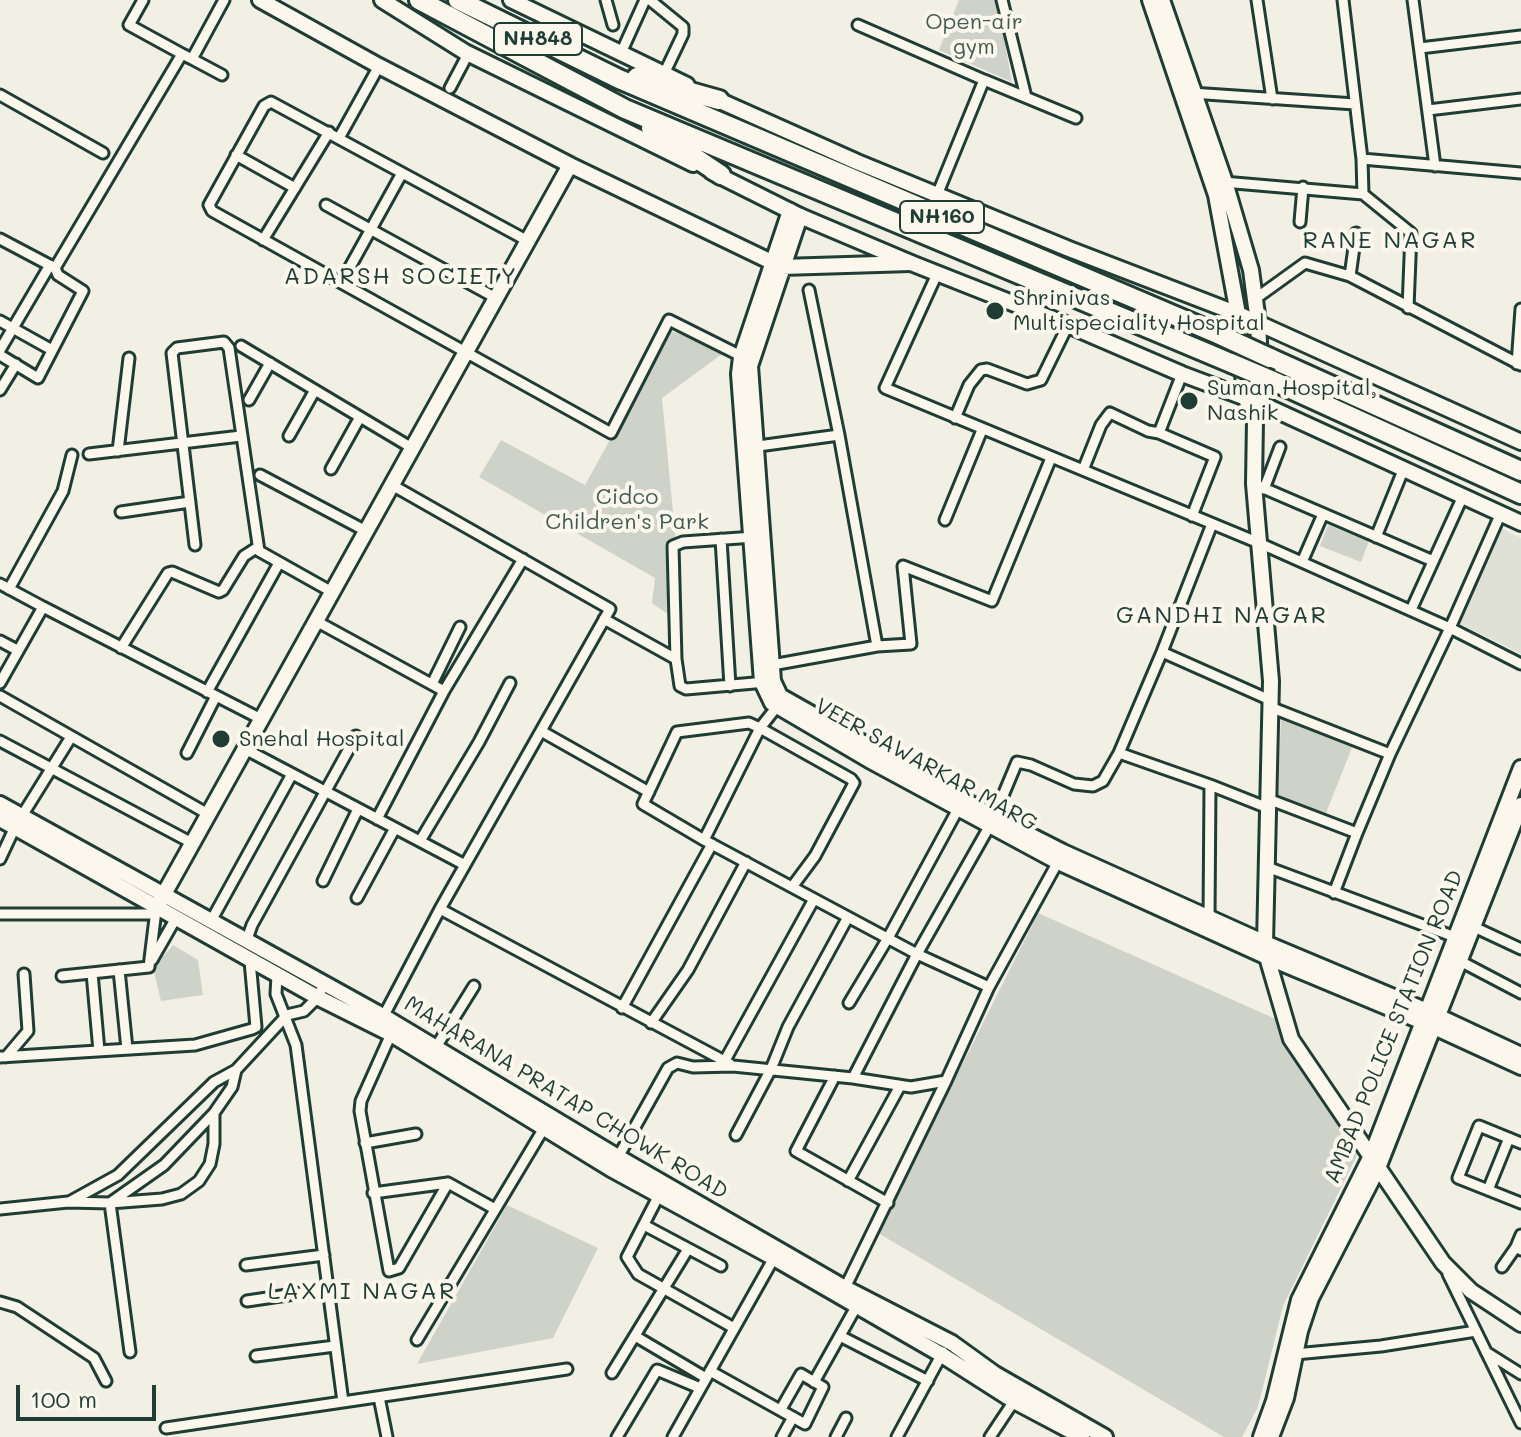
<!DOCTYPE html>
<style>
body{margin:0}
#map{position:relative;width:1521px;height:1437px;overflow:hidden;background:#f2f0e5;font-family:Mali,sans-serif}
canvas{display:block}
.scale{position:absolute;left:16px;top:1385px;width:140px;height:36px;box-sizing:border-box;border:4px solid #1f3d34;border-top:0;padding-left:10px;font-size:24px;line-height:28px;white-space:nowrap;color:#1f3d34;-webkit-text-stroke:6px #fbf7ec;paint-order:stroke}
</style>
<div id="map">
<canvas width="1521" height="1437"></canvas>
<div class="scale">100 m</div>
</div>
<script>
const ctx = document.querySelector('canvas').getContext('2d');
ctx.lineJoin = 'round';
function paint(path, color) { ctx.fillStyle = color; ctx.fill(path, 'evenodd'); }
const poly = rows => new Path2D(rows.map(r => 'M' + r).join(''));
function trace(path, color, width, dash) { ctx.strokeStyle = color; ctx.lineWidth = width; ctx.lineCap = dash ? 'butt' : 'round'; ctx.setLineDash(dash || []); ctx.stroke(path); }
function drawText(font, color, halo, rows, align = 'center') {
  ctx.font = font + ' Mali,sans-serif'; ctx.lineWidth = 8; ctx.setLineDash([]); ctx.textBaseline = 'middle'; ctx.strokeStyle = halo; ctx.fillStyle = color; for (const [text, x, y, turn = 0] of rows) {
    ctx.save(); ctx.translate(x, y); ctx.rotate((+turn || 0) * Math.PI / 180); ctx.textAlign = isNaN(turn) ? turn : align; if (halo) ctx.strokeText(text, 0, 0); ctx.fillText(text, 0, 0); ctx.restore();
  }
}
const built = poly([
 [1495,525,1521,538,1521,654,1458,623]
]);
const green = poly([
 [959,0,997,0,1012,82,939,50],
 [670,331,729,349,662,398,676,543,665,543,669,615,652,603,655,578,479,477,501,440,585,485],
 [1328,525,1369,541,1361,562,1320,546],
 [1281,717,1353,745,1326,813,1278,797],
 [1038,913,1280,1021,1287,1045,1362,1145,1283,1306,1258,1407,1242,1437,1224,1437,878,1233],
 [173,945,198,960,203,995,161,1001,153,968],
 [507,1205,598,1248,553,1338,417,1364]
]);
const street = poly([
 [143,0,129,25,182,54],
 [606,0,613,25],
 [650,0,683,27,683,34,664,74],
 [1002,0,1026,97],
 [1257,0,1272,99],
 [1343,0,1362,159,1363,194],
 [1413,0,1435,166],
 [858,25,984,80],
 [1420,48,1521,36],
 [621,53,645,0],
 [192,59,222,75],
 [450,88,468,54],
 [1191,93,1355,104],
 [0,95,103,153],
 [1428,110,1521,99],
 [339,138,379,66],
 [236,155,295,188],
 [1362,159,1521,173],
 [1223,182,1363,194,1411,233,1408,308],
 [937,195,984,80,1076,118],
 [326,205,496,298],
 [1300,222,1303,187],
 [0,239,55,268,182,54,192,59,224,0],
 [263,240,329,132],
 [528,241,271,102,264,106,209,205,212,211,611,433,669,320,741,356],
 [937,274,885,388,1259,543,1450,628,1521,664],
 [345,276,402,173],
 [1350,276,1356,233],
 [1255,299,1305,263,1350,276,1521,365],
 [0,321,52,350],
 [241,346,412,448],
 [0,350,50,265],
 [0,355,38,378,83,291,58,275,55,268],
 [1517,364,1521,309],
 [0,390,16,364],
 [249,400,270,363],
 [955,418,969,385,981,370,987,369,1027,384,1041,380,1068,325],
 [1159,433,1182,374],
 [289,436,315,390],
 [751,447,839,435],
 [118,451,129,358],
 [89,454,241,436],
 [331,469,360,417],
 [1083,470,1101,425,1110,413,1148,431,1159,433,1215,457,1192,516],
 [260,475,366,531],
 [1254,484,1433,561],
 [1264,489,1280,447],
 [121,512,190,502],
 [945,520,982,430],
 [754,537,683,542,673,546,676,659,680,686,686,689,766,682],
 [1376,537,1404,468],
 [721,539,730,686],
 [195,545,172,353,177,348,224,342,229,348,259,551,332,592],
 [1302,562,1323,514],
 [0,584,43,607],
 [9,589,63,491,72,455],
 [1411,610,1463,496],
 [604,619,676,659],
 [316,621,444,691,377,819],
 [0,641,17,650],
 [877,646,911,644,903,566,992,601,1051,458],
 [121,648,168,573,172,572,219,592,223,590,244,556,258,547],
 [1162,652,1270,700],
 [772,665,877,646,839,435,809,290],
 [0,683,43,607,261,719],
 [432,684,460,627],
 [444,691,523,559],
 [207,692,279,563],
 [0,696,208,814],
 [779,704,760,728,749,723,677,732,643,804,704,840,917,954,989,987,1060,858],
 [1270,707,1390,754,1357,833],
 [541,731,649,792],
 [0,741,192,843],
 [245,749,465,865],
 [187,753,216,696],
 [1119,753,1210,785,1209,918],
 [1390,754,1450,628,1501,513],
 [1210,785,1268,808],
 [1268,799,1357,833,1334,893],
 [994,817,1017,762,1031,765,1074,784,1093,786,1103,781,1119,753,1162,652,1212,524],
 [704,840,760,728,851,779,854,783,815,856,792,887],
 [420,841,479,742,510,683],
 [0,859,15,827,71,737],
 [1267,867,1455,937],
 [323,881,358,809],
 [357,898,395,828],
 [440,909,730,1064],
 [0,914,156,914],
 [211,921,292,774],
 [1474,927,1521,949],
 [247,939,252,925,356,736],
 [152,960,176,918],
 [1460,961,1521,993],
 [149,967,156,910],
 [119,970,127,1049],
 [92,973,99,1051],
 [277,975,276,994,296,1045,343,1402],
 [62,976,149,967],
 [849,1003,888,938,958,809],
 [622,1008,712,844],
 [382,1019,440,909,610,609,392,485],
 [651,1023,688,970,746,862],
 [391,1034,361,1101,360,1111,389,1271,399,1268,448,1183],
 [436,1047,474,986],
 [0,1057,195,1045,252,1029,256,1027,250,961],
 [6,1057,28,1031,24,974],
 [723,1064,814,899],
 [835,1076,796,1151,888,1203],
 [853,1078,911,1087,946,1081,989,987],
 [736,1135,771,1069,788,1027,848,917],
 [365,1143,416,1134],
 [1521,1143,1479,1126,1458,1178,1521,1203],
 [617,1159,668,1068,677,1063,693,1067,733,1066,853,1078,917,954,989,827],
 [848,1181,900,1086],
 [1488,1190,1509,1138],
 [373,1193,448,1183,495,1209],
 [659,1195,627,1257,638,1274,734,1328],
 [71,1201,118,1175,214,1082,236,1070],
 [0,1209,68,1202,110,1203,162,1199,181,1194,199,1181,210,1164,214,1144,214,1113,232,1087,236,1070,287,1015,304,1011,314,1001,326,983],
 [644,1225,721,1266],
 [1516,1247,1521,1235],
 [246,1265,324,1255],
 [1502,1267,1516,1247,1521,1250],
 [1448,1274,1521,1423],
 [843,1292,946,1081],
 [247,1301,328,1289],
 [0,1302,17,1307,94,1358,106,1381],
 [635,1336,706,1378],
 [840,1336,928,1381],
 [417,1340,547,1123],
 [130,1352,110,1203,164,1165,214,1113],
 [1486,1352,1521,1374],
 [1295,1354,1381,1346,1476,1331],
 [256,1356,335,1346],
 [710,1371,805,1424,823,1387,801,1374,781,1409],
 [612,1373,688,1249],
 [814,1382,856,1307],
 [379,1397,387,1437],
 [166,1428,567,1369],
 [617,1437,657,1370,700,1388],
 [673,1437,775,1256],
 [782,1437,793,1417],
 [836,1437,846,1418],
 [897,1437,943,1352],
 [990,1437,1014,1401]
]);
const secondary = poly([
 [260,0,379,66,570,165,782,267,911,263],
 [1150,0,1216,195,1238,314,1245,397,1249,406],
 [1162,0,1225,182,1251,270,1258,322,1262,404,1255,420,1254,484,1271,681,1265,943,1267,957,1291,1039,1443,1263,1471,1291,1521,1324],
 [790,211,741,357,739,374,762,682,772,703,869,760,1058,862,1267,957,1423,1022,1521,1067],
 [800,216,750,366,773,681,780,696,994,817,1063,852,1265,943,1427,1011,1521,1055],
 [0,804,383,1016,618,1157,845,1288,952,1343,995,1374,1105,1437],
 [0,819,317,997,391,1034,611,1169,774,1258,942,1355,1014,1401,1082,1437],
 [159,903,570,165],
 [1261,1437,1274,1401,1299,1300,1371,1156,1521,768],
 [1271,1437,1286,1398,1300,1331,1311,1298,1378,1168,1521,805]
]);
const primary = poly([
 [382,0,465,52,693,164],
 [511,0,687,85],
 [709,96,857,162,1069,249,1238,314,1521,442],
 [712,172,800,216,911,263,1068,325,1182,374,1262,404,1521,523]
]);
const highway = poly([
 [419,0,625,109,1231,363],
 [458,0,619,79,1220,335],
 [637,77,719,100],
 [651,128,721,175],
 [1270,358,1521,471],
 [1271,380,1521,494]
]);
const highwayBridge = poly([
 [1220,335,1270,358],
 [1231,363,1271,380]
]);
const markers = [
 [995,311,10,"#1f3d34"],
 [1189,401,10,"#1f3d34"],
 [221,739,10,"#1f3d34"]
];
const shields = [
 [538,39,88],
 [942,217,84]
];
const shieldNames = [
 ["NH848",538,39],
 ["NH160",942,217]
];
const parkNames = [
 ["Open-air",974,22],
 ["gym",974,47],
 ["Cidco",627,497],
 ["Children's Park",627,522]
];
const poiNames = [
 ["Shrinivas",1013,298],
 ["Multispeciality Hospital",1013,323],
 ["Suman Hospital,",1207,388],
 ["Nashik",1207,413],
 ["Snehal Hospital",239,739]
];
const streetNames = [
 ["VEER SAWARKAR MARG",926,765,29],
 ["AMBAD POLICE STATION ROAD",1394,1027,-68],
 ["MAHARANA PRATAP CHOWK ROAD",566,1098,31]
];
const neighbourhoodNames = [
 ["RANE NAGAR",1390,241],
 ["ADARSH SOCIETY",401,277],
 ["GANDHI NAGAR",1222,616],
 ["LAXMI NAGAR",362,1292]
];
paint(built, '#e0e1d6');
paint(green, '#cfd2c8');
trace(street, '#1f3d34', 15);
trace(secondary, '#1f3d34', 20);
trace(primary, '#1f3d34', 20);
trace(highway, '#1f3d34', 24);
trace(street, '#fbf7ec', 9);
trace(secondary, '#fbf7ec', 14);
trace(primary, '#fbf7ec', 14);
trace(highway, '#fbf7ec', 18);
trace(highwayBridge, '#1f3d34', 24, []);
trace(highwayBridge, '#fbf7ec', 18);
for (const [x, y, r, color] of markers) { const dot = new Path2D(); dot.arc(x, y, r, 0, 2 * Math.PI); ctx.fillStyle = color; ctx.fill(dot); trace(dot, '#fbf7ec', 3); }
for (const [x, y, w] of shields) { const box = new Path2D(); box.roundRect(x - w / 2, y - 16, w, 32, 6); ctx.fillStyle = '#fbf7ec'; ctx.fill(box); trace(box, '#1f3d34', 2); }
drawText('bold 20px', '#1f3d34', null, shieldNames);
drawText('22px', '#425b52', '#fbf7ec', parkNames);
drawText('22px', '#1f3d34', '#fbf7ec', poiNames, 'left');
drawText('22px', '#1f3d34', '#fbf7ec', streetNames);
ctx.letterSpacing = '2px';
drawText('24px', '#1f3d34', '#fbf7ec', neighbourhoodNames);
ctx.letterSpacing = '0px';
</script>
